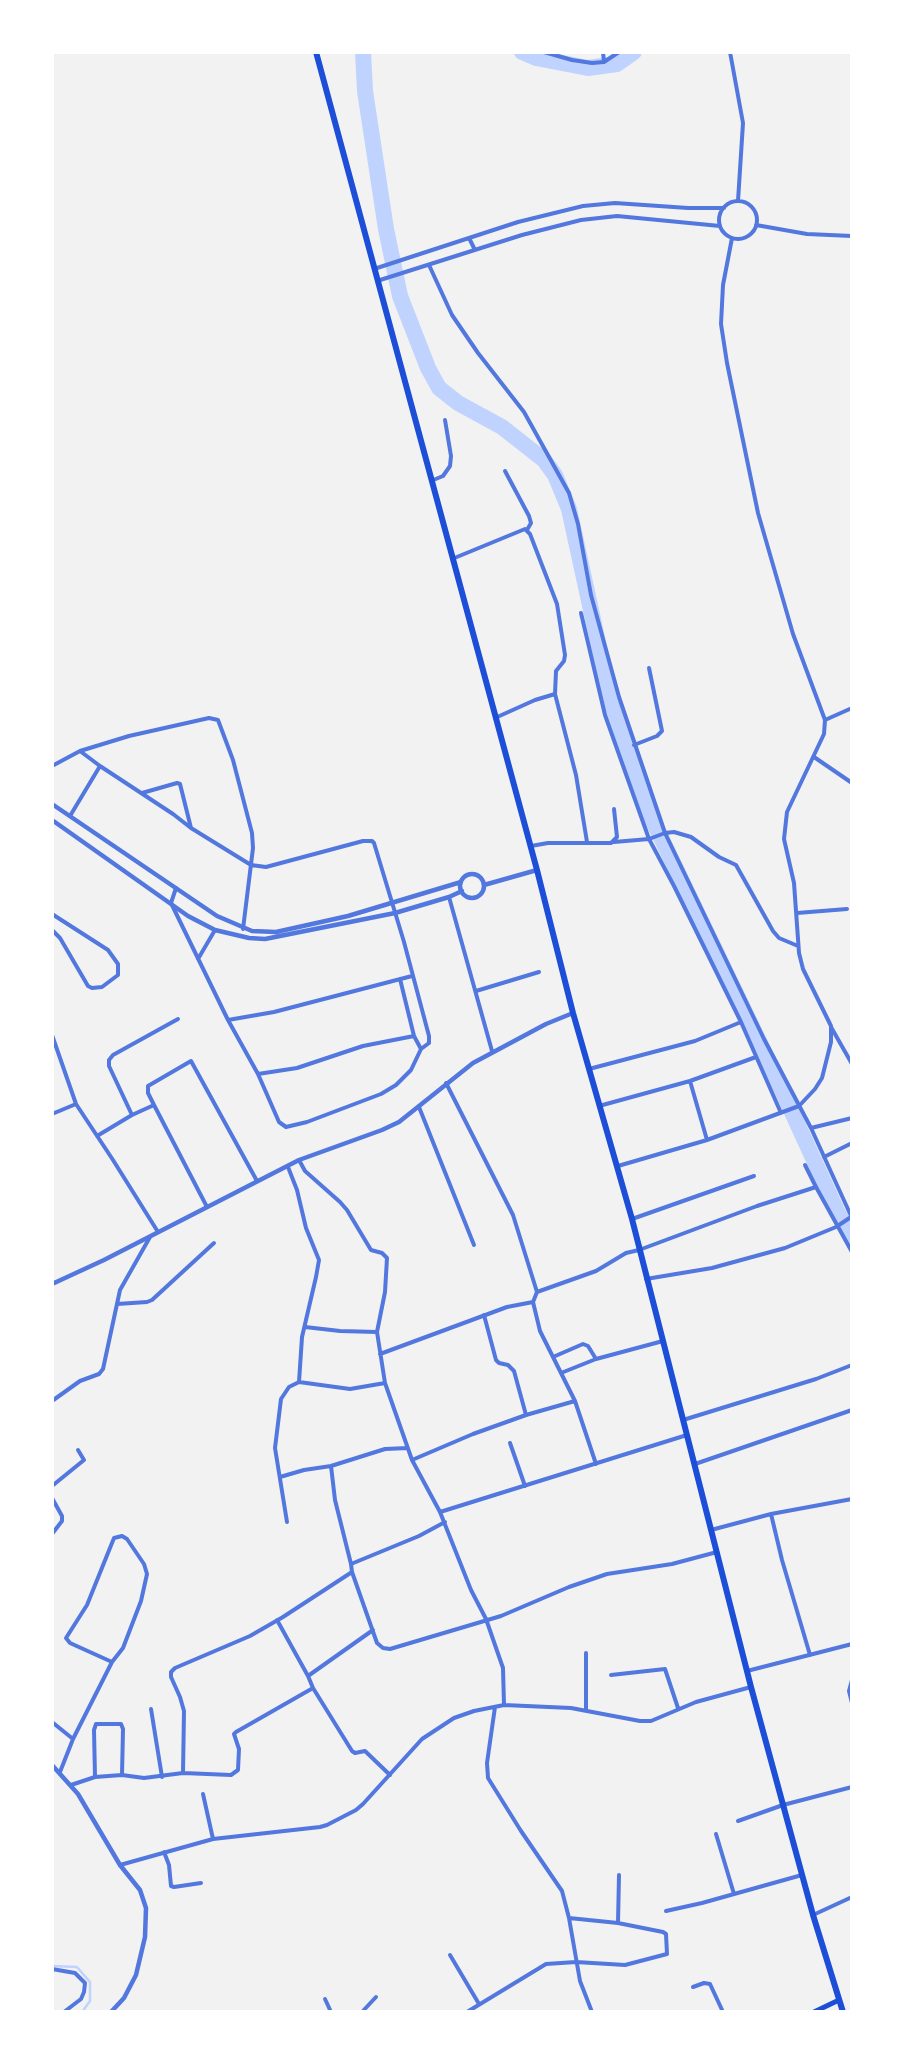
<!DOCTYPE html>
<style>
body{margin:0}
#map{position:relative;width:904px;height:2064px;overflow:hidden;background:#f2f2f2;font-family:"Times New Roman",serif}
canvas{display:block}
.frame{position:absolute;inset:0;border:54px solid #fff;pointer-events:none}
</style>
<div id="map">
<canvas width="904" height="2064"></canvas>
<div class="frame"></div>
</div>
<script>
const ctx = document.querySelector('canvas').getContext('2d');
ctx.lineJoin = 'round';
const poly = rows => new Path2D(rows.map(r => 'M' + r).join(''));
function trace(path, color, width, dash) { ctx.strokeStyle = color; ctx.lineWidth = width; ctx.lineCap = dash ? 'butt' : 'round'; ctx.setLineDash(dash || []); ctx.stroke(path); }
const stream = poly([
 [52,1966,77,1967,90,1982,90,2001,82,2012]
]);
const river = poly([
 [363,52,365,91,386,229,400,296,428,368,439,388,458,403,502,427,544,460,555,475,569,509,611,702,652,819,770,1064,838,1213,852,1238],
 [522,52,536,58,588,68,617,64,634,52]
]);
const minor = poly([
 [544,52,572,60,592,63,604,62,619,52],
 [603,52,604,62],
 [730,52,743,123,738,201],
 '719 220a19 19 0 1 1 38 0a19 19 0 1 1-38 0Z',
 [756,225,807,234,852,236],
 [469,238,475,250],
 [429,265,452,315,478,353,524,412,569,493,578,524,591,595,619,697,665,833,764,1039,811,1128,852,1218],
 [374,269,518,222,583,206,615,203,688,208,724,208],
 [377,281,522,235,581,220,617,216,720,226],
 [505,471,529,516,531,523,527,530],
 [431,481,443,476,450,466,451,456,445,420],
 [452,559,525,529,530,534,557,604,565,655,564,661,556,671,555,694,535,700,495,718],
 [581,613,605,715,649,839,674,886,741,1022,781,1113],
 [555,694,576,775,587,842],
 [825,720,852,708],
 [634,745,657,736,662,731,649,668],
 [80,751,100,766,173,814,191,828,251,865,266,867,363,841,372,841,374,843,404,942,429,1036,429,1043,421,1049,411,1070,396,1085,381,1094,307,1122,286,1127,279,1122,258,1074,228,1020,171,903,176,888],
 [814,757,852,783],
 [52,766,80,751,129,736,209,718,218,720,233,760,252,833,253,848,243,929],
 [142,793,177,783,180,784,191,828],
 [70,816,100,766],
 [614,842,649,839,665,833,674,832,691,837,719,857,736,865,773,931,779,938,798,946],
 [531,846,548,843,611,843,617,837,614,809],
 [449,897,492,1051],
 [797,913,847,909],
 [52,914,108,950,118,964,118,975,102,987,92,988,88,986,60,938,52,930],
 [198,959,215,930],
 [476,991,539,972],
 [228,1020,274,1012,412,976],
 [831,1027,852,1064],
 [52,1035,76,1104,113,1160,158,1232],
 [414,1036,421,1049],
 [589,1069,695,1041,741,1022],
 [258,1074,297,1068,363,1046,414,1036,400,979],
 [690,1081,707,1140],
 [446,1083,513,1215,537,1292],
 [154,1105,148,1093,148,1086,191,1061,257,1181],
 [599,1106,690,1081,756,1057],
 [419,1107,474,1245],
 [52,1114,76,1104],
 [132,1115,109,1066,109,1060,113,1055,178,1019],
 [811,1128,852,1118],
 [97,1136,132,1115,154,1105,207,1207],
 [824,1157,852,1143],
 [299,1160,305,1171,340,1202,347,1210,371,1250,382,1253,387,1258,385,1292,377,1332,385,1383,412,1460,440,1512,471,1590,486,1619,503,1668,504,1705],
 [805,1165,816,1187],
 [618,1166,707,1140,799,1106,815,1089,822,1078,831,1042,831,1026,803,969,799,953,794,883,784,839,787,812,824,734,825,720,793,634,758,513,727,363,721,324,723,285,732,238],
 [632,1219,754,1176],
 [646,1279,712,1268,785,1248,836,1227,851,1217],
 [117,1304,147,1302,152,1300,214,1243],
 [484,1315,496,1360,499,1363,508,1365,514,1371,526,1415],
 [305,1327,340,1331,377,1332],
 [380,1354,507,1307,533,1302],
 [553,1357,583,1344,588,1346,596,1359],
 [561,1373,596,1359,663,1341],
 [299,1382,350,1389,385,1383],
 [52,1401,80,1381,99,1374,103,1369,120,1290,150,1237],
 [575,1401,540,1331,533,1302,537,1292,596,1271,626,1253,639,1250,757,1206,816,1187,852,1252],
 [683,1420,816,1379,852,1365],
 [510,1443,525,1486],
 [412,1460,473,1434,526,1415,575,1401,596,1464],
 [695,1464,852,1410],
 [331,1466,335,1500,351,1564],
 [280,1477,304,1470,331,1466,385,1449,408,1448],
 [52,1486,84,1460,78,1450],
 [52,1498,62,1516,62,1521,52,1534],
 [440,1512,687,1435],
 [771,1514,782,1560,810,1655],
 [287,1522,275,1448,281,1399,289,1387,299,1382,302,1337,316,1277,319,1260,306,1228,297,1190,288,1167],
 [711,1530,771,1514,852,1499],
 [352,1572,377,1643,383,1648,390,1649,501,1616,569,1587,607,1574,672,1564,717,1552],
 [277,1620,308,1676],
 [373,1630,308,1676,313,1688,352,1751,355,1753,365,1751,390,1775],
 [747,1671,852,1644],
 [611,1675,665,1669,678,1708],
 [852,1680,849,1691,852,1703],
 [495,1707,487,1763,488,1778,521,1831,562,1891,569,1918,580,1981,592,2012],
 [151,1709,162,1777],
 [586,1711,586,1653],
 [52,1722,73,1739],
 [60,1772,73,1739,112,1662,123,1648,141,1601,147,1574,144,1564,127,1539,122,1536,114,1538,87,1605,66,1638,70,1643,112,1662],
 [183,1773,184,1711,180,1697,171,1677,171,1672,175,1668,250,1636,283,1617,352,1572,351,1564,419,1536,445,1522],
 [95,1777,122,1775,144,1778,183,1773,231,1775,238,1770,239,1749,234,1734,236,1732,313,1688],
 [71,1785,95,1777,94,1730,96,1724,121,1724,123,1729,122,1775],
 [203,1794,213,1839],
 [738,1821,783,1805,852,1787],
 [716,1834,734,1894],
 [164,1852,169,1865,171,1886,174,1887,201,1883],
 [120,1865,213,1839,320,1827,327,1825,356,1810,363,1804,422,1739,454,1718,474,1711,504,1705,571,1708,640,1721,651,1721,696,1702,751,1687],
 [666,1911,702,1903,802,1875],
 [813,1915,852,1897],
 [618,1923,619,1875],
 [450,1955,479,2004],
 [52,1969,75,1973,85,1983,84,1992,81,1999,64,2012],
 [693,1987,704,1983,710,1984,723,2012],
 [325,1999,331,2012],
 [362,2012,376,1997],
 [467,2012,546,1964,576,1962,625,1965,667,1954,666,1934,663,1932,618,1923,569,1918]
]);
const tertiary = poly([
 [52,804,217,916,252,931,276,932,348,916,461,882],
 [52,820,188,916,215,930,249,938,265,939,395,913,449,897,462,891],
 '460 886a12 12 0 1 1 24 0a12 12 0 1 1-24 0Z',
 [484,885,537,870],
 [52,1284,104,1260,299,1160,382,1130,399,1122,473,1063,546,1024,573,1013],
 [52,1765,78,1794,120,1865,140,1890,146,1908,145,1937,136,1975,124,1998,111,2012]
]);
const secondary = poly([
 [814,2012,839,2000]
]);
const trunk = poly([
 [316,52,537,870,573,1013,632,1219,751,1687,813,1915,843,2012]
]);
trace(stream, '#bfd3fe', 2.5);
trace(river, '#bfd3fe', 16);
trace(minor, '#5277de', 4);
trace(tertiary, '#5277de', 4.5);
trace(secondary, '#1d4ed8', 5);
trace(trunk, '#1d4ed8', 6);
</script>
